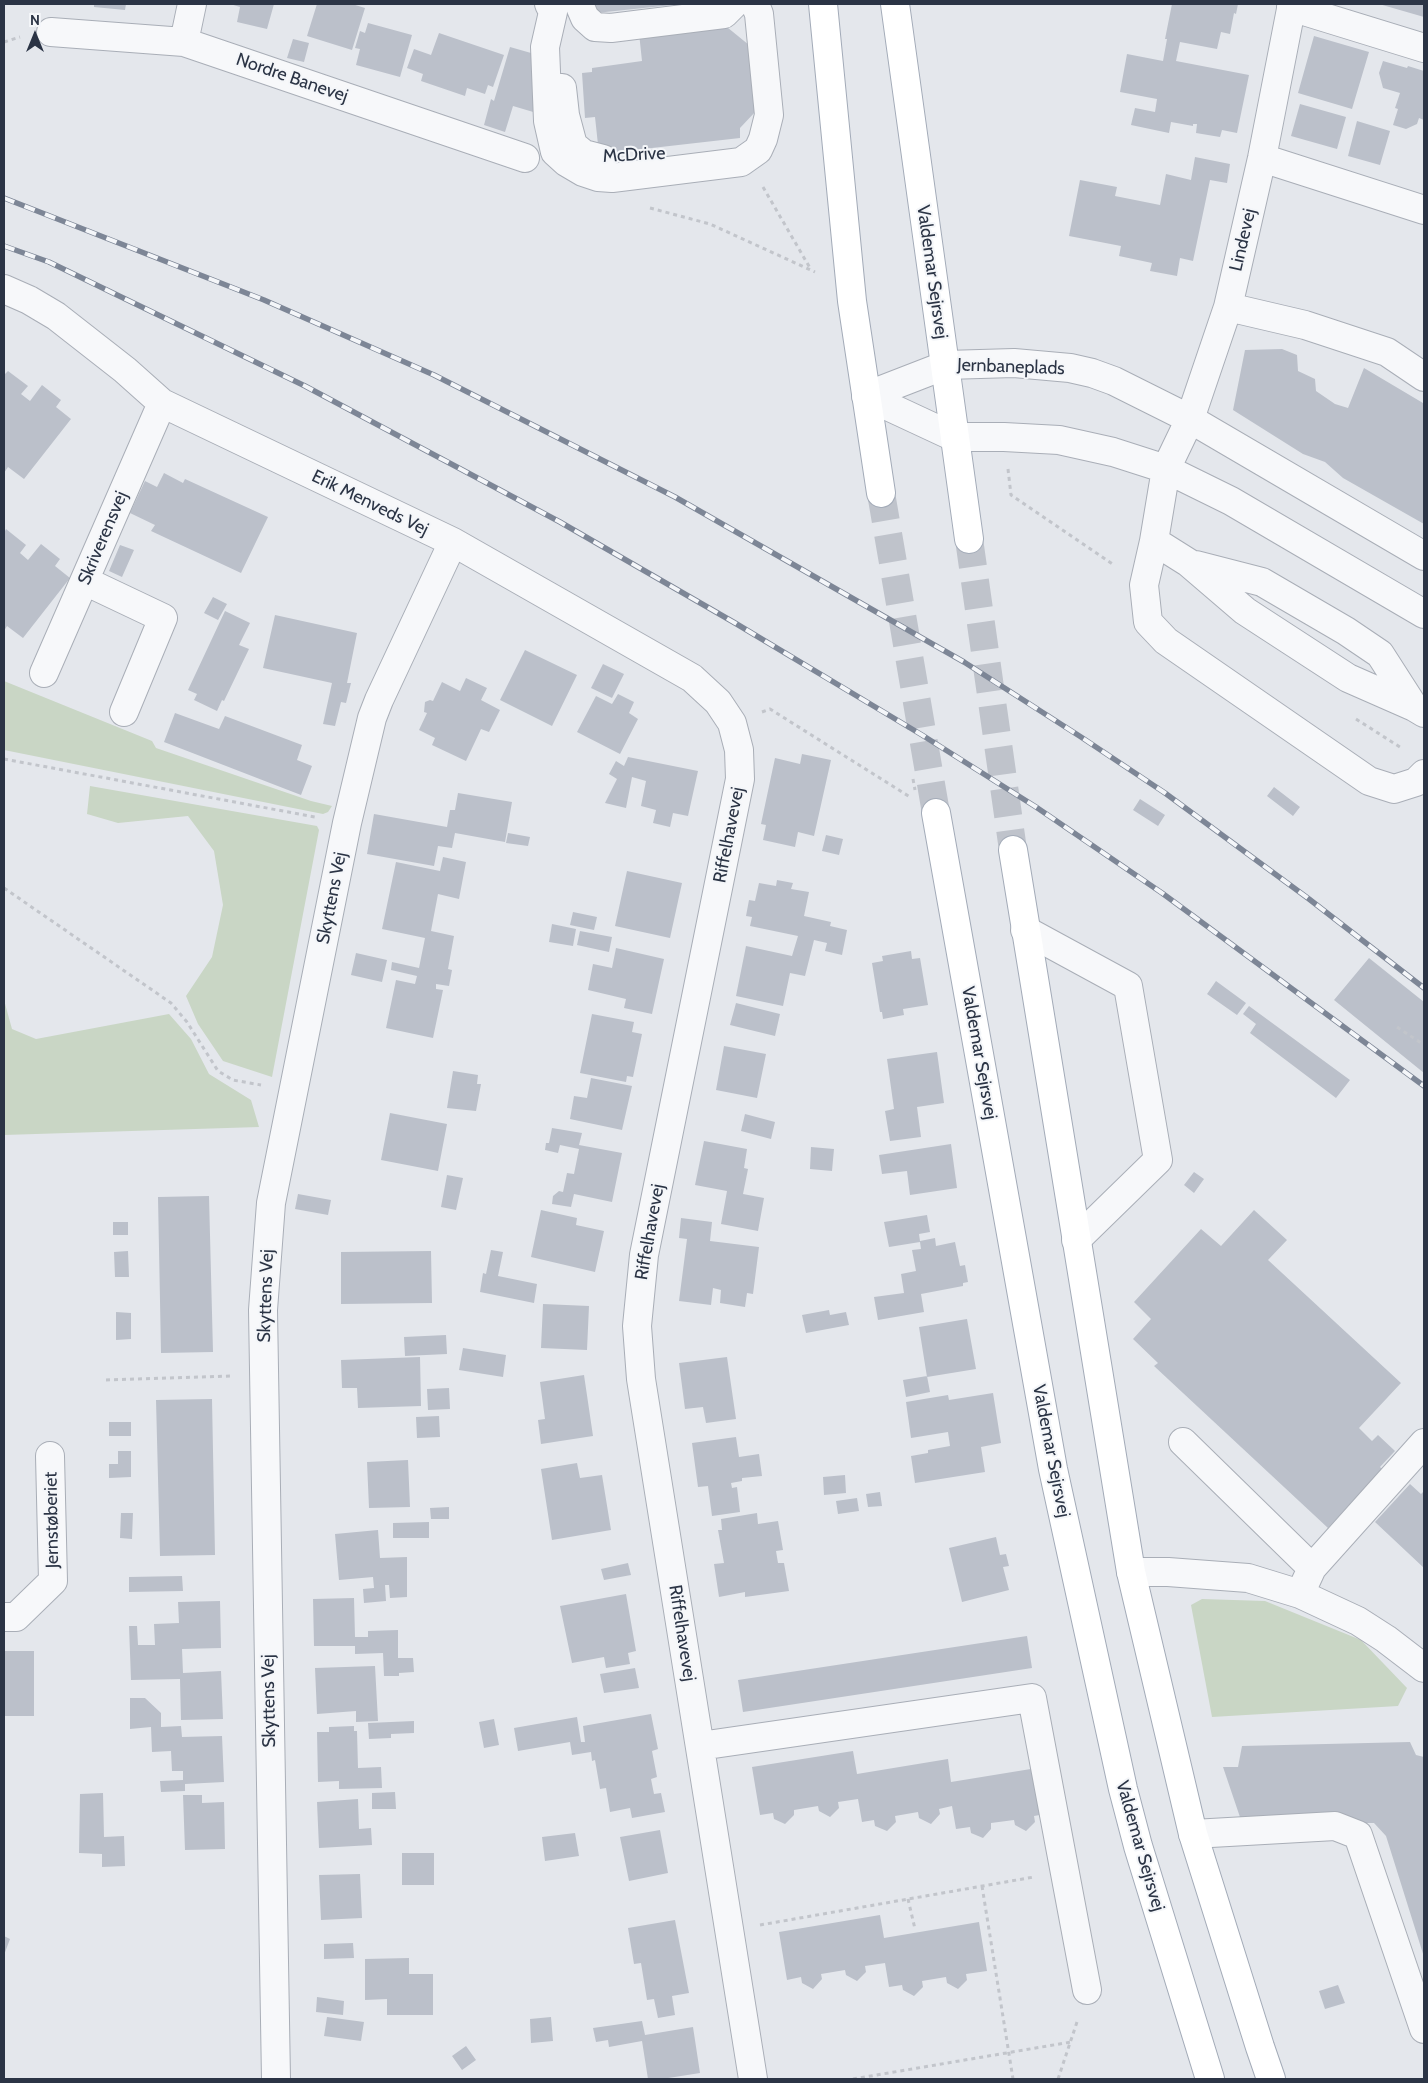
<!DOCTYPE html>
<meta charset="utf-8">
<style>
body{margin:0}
#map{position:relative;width:1428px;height:2083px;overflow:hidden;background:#e4e7ec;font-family:Cabin,sans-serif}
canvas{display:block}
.frame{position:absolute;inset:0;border:5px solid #2b3445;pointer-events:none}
.north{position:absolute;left:10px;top:10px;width:50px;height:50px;-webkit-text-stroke:4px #f4f6f9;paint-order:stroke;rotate:0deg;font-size:14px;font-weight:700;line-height:20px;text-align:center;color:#2b3445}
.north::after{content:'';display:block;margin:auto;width:18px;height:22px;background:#2b3445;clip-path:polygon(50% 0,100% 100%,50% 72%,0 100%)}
</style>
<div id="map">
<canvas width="1428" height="2083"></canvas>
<div class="frame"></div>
<div class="north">N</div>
</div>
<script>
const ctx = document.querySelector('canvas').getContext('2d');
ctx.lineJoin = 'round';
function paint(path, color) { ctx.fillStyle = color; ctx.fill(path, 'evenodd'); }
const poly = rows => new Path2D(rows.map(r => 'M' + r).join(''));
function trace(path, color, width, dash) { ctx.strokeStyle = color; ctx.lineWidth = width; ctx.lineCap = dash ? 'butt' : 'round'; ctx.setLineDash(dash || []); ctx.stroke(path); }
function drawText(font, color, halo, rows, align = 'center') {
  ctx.font = font + ' Cabin,sans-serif'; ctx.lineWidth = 4; ctx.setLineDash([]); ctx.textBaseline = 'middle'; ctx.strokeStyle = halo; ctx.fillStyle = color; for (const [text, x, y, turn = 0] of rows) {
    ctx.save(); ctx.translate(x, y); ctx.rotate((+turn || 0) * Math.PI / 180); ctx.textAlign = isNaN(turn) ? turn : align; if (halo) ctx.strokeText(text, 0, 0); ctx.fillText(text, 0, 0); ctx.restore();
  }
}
const green = poly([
 [4,681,152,741,156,748,311,801,332,806,328,812,323,814,4,750],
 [90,786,317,826,319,830,272,1077,223,1061,198,1024,186,996,212,957,223,905,214,851,188,816,118,823,87,814],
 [4,1000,12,1029,36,1039,169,1014,191,1039,209,1074,251,1100,259,1127,4,1135],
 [1202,1599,1265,1601,1361,1640,1407,1688,1398,1706,1212,1717,1191,1605]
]);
const building = poly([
 [94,4,126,4,125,10,94,7],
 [230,4,274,4,267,29,237,22,240,7],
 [317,4,352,4,365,8,352,50,307,36],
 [595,4,672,4,672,5,596,13],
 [1172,4,1238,4,1236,14,1234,13,1230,34,1221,32,1217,49,1180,42,1176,61,1249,75,1237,133,1222,130,1220,137,1196,133,1197,124,1193,124,1193,126,1171,122,1169,133,1131,125,1135,108,1155,112,1157,99,1120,92,1127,54,1163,61,1167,39,1165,39],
 [1379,4,1424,4,1424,17],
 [368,23,412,35,400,77,356,65,360,49,355,48,360,31,365,33],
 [722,23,749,45,756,111,740,128,740,138,599,154,595,117,585,118,582,73,592,72,592,68,642,61,639,33],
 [439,33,504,55,493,87,488,85,485,94,467,88,465,96,421,81,423,74,407,68,414,49,431,55],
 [1314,36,1369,52,1352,109,1298,93],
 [293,39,309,43,304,62,287,58],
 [510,47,538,55,540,114,513,106,505,132,484,125,491,99,494,101],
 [1383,61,1407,68,1408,66,1424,71,1424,120,1419,118,1417,124,1406,129,1393,125,1398,109,1395,108,1400,93,1383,88,1379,73],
 [1300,104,1346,117,1337,149,1291,136],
 [1357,121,1390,131,1380,165,1348,156],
 [1195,157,1230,164,1227,183,1210,180,1193,261,1180,258,1177,276,1150,271,1152,263,1119,256,1121,246,1069,236,1080,180,1117,187,1115,196,1160,205,1166,174,1191,180],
 [1282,349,1297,355,1298,371,1315,379,1316,391,1335,404,1348,408,1364,368,1423,403,1424,524,1343,478,1325,462,1303,454,1233,410,1245,350],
 [8,371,28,386,21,394,30,401,42,385,61,400,56,407,71,419,24,479,8,467,4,473,4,375],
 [164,473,183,483,185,479,268,517,241,573,151,531,155,525,130,513,145,481,157,487],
 [6,529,26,545,20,553,28,560,41,544,60,559,55,566,70,578,23,638,7,626,4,631,4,533],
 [120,545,134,550,122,577,109,571],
 [213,597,227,604,218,620,204,613],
 [225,611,250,623,239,645,249,649,224,701,222,700,217,711,194,700,197,694,188,690],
 [275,615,357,633,347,683,351,683,346,703,341,702,335,726,323,724,332,683,263,668],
 [525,650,577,675,552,726,500,700],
 [603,664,624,674,612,698,591,688],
 [466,678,487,688,481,700,500,710,489,732,481,729,466,761,432,745,435,738,419,730,427,713,424,712,425,702,430,700,433,701,442,682,460,691],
 [618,694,634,702,629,713,638,719,620,754,577,732,596,696,612,704],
 [175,713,219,729,225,716,302,745,297,760,312,766,301,795,164,742],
 [802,754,831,760,814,836,798,832,795,847,763,840,766,825,761,824,775,758,800,764],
 [628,757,698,771,688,816,673,813,670,827,653,823,656,810,641,806,646,781,632,777,626,808,605,803,617,779,609,774,616,761,624,766],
 [1274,787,1300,807,1293,816,1267,796],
 [458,793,512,802,505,842,455,833,452,848,438,846,434,866,367,854,374,814,447,827,450,810,455,810],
 [1140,799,1165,815,1158,826,1133,810],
 [508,833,530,837,528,846,506,843],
 [826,835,843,839,839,855,822,851],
 [443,857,466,862,459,899,438,894,431,931,454,936,448,969,452,970,449,986,436,984,436,989,443,990,433,1038,386,1028,396,980,415,984,417,976,391,970,392,962,419,968,425,938,382,929,396,862,440,871],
 [627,871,682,883,670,938,615,926],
 [777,880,793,883,791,889,809,892,804,916,831,922,830,926,847,930,842,955,825,951,827,943,814,940,805,976,790,973,783,1006,736,996,746,946,792,956,798,936,750,926,752,917,746,916,749,900,755,901,759,883,776,886],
 [573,912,597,917,594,930,570,925],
 [552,924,576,929,573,946,549,942],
 [580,931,612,937,609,952,577,945],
 [616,948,664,959,652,1014,624,1008,626,999,588,990,593,964,612,968],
 [911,951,912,959,920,958,928,1005,903,1009,904,1015,883,1019,882,1012,880,1012,872,963,883,961,882,956],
 [356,953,387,960,382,982,351,975],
 [1369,958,1424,1002,1424,1073,1334,1000],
 [1216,981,1246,1003,1237,1015,1207,994],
 [736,1003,780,1014,775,1036,730,1025],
 [1249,1006,1350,1080,1336,1098,1250,1033,1256,1024,1243,1014],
 [592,1014,634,1022,632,1032,642,1034,633,1077,627,1076,626,1082,580,1073],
 [724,1046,766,1054,757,1098,716,1090],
 [937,1052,944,1103,917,1107,921,1137,890,1141,885,1111,894,1109,887,1059],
 [453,1071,478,1075,477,1084,481,1084,476,1111,447,1108],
 [591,1078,632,1086,622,1130,570,1119,574,1096,587,1098],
 [390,1113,447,1124,438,1171,381,1160],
 [745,1114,775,1122,771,1139,741,1131],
 [552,1128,582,1133,579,1145,622,1153,612,1202,574,1194,571,1207,552,1204,553,1196,559,1191,563,1192,567,1173,574,1174,579,1149,560,1145,558,1153,545,1150,546,1143,549,1143],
 [704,1141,747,1149,744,1168,748,1169,743,1194,764,1198,758,1231,721,1224,727,1191,695,1185],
 [951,1144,957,1188,910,1195,907,1171,882,1174,879,1155],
 [811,1147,834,1149,832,1171,810,1169],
 [1194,1172,1204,1179,1194,1193,1184,1185],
 [447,1175,463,1178,456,1210,441,1207],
 [298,1194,331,1200,328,1215,295,1209],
 [209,1196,213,1352,161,1353,158,1197],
 [541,1210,577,1218,576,1225,604,1231,595,1272,531,1257],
 [1254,1210,1287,1240,1268,1260,1401,1383,1359,1428,1372,1441,1378,1435,1395,1451,1380,1467,1382,1469,1328,1528,1154,1366,1158,1363,1133,1339,1151,1319,1134,1302,1201,1229,1221,1246],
 [927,1215,930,1232,919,1234,920,1241,935,1238,936,1246,955,1242,960,1266,965,1265,968,1282,963,1283,963,1286,921,1294,924,1312,878,1320,874,1297,904,1293,901,1274,916,1271,912,1250,921,1249,920,1242,889,1247,884,1222],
 [681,1218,712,1222,710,1241,759,1247,753,1294,747,1293,745,1307,720,1303,721,1290,713,1288,711,1305,679,1301,687,1239,679,1238],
 [113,1222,128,1222,128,1235,113,1235],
 [491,1250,503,1252,498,1276,537,1284,534,1303,480,1292,483,1273,486,1274],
 [128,1251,129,1277,115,1277,114,1252],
 [431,1251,432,1303,341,1304,341,1252],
 [543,1304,589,1306,587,1350,541,1348],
 [829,1310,830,1315,846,1312,849,1325,806,1333,802,1315],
 [116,1312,131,1313,131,1339,116,1340],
 [967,1319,976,1369,927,1377,919,1327],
 [446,1335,447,1354,405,1356,404,1337],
 [463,1348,506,1355,503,1377,459,1370],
 [420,1357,421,1406,358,1408,357,1388,342,1388,341,1360],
 [727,1357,736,1419,706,1423,703,1407,685,1409,679,1363],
 [584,1375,593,1436,541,1444,538,1420,545,1419,540,1382],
 [927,1376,930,1392,906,1397,903,1380],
 [449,1388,450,1409,428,1410,427,1389],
 [993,1393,1001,1443,981,1447,985,1472,915,1483,911,1456,928,1453,928,1450,950,1446,948,1432,911,1438,906,1402,948,1395,949,1400],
 [212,1399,215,1555,160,1556,156,1400],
 [439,1416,440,1437,417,1438,416,1417],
 [109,1422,131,1422,131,1436,109,1436],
 [736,1437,739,1457,759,1454,762,1476,742,1478,742,1481,731,1483,732,1488,737,1487,740,1512,712,1516,708,1486,698,1487,692,1443],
 [118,1451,131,1451,131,1477,109,1478,109,1464,118,1464],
 [408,1460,410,1507,369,1508,367,1462],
 [577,1463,580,1478,602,1475,611,1530,552,1540,541,1469],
 [845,1475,846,1493,824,1495,823,1477],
 [1410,1484,1421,1494,1424,1491,1424,1568,1375,1522],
 [880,1492,882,1506,868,1507,866,1494],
 [857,1498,859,1511,838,1514,836,1501],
 [449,1507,449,1519,431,1519,430,1508],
 [121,1513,133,1513,132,1539,120,1538],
 [757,1513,758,1524,778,1521,783,1550,776,1551,778,1563,784,1563,789,1591,745,1597,745,1592,719,1597,714,1564,724,1563,718,1530,722,1530,721,1519],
 [429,1522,429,1538,393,1538,393,1523],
 [378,1530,380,1558,407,1557,407,1597,390,1598,389,1585,385,1585,386,1601,364,1603,363,1589,374,1588,373,1577,339,1580,335,1534],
 [996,1537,1000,1555,1006,1554,1009,1566,1003,1567,1009,1590,962,1602,949,1548],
 [628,1563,631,1575,604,1580,601,1569],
 [182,1576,183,1591,129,1592,129,1577],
 [626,1594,636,1651,628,1653,630,1664,606,1668,604,1657,572,1663,560,1606],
 [354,1598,355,1637,368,1637,368,1631,398,1630,398,1658,413,1658,414,1672,399,1673,399,1676,384,1676,383,1653,355,1654,355,1646,314,1646,313,1599],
 [220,1601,221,1648,182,1649,183,1673,221,1671,223,1719,181,1720,180,1679,131,1680,129,1626,137,1626,138,1645,155,1645,154,1624,179,1623,178,1602],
 [1027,1636,1032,1668,743,1712,738,1680],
 [4,1651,34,1651,34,1716,4,1716],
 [375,1666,378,1721,356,1722,356,1711,317,1714,315,1668],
 [635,1668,639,1688,604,1693,600,1674],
 [130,1698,145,1698,161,1713,161,1727,181,1726,182,1737,222,1736,224,1782,185,1784,185,1791,161,1792,160,1781,183,1780,183,1771,172,1771,171,1751,152,1752,151,1727,130,1729],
 [651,1714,658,1749,652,1751,657,1777,651,1779,654,1794,661,1793,665,1812,632,1818,630,1808,610,1812,606,1788,600,1789,595,1760,592,1761,591,1752,572,1755,570,1742,518,1751,514,1728,577,1717,581,1742,585,1742,583,1726],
 [494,1719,499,1745,484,1748,479,1722],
 [414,1721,414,1733,391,1734,391,1738,369,1739,368,1723],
 [354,1726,354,1731,357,1731,358,1768,381,1767,382,1788,339,1789,339,1781,318,1782,317,1732,329,1732,329,1727],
 [1410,1742,1416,1755,1424,1757,1424,1957,1386,1836,1374,1823,1242,1823,1223,1767,1238,1767,1242,1746],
 [853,1751,857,1774,948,1759,951,1782,1043,1767,1051,1813,1034,1816,1035,1822,1026,1831,1015,1825,1014,1820,991,1823,991,1829,983,1838,971,1833,970,1827,956,1829,952,1806,939,1809,940,1814,931,1824,919,1818,918,1812,895,1816,896,1822,887,1831,875,1826,874,1820,862,1822,858,1799,838,1802,839,1808,830,1817,819,1811,818,1806,794,1810,794,1815,785,1824,774,1819,773,1813,760,1815,752,1767],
 [395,1792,396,1809,372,1809,372,1793],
 [103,1793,104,1837,124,1836,125,1866,102,1867,102,1854,79,1853,80,1794],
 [183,1795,202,1795,202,1803,224,1802,225,1849,185,1850],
 [358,1799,359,1829,371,1828,372,1845,319,1848,317,1802],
 [660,1830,668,1873,629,1881,620,1837],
 [575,1833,579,1856,545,1861,542,1837],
 [402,1853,434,1853,434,1885,402,1885],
 [360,1874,362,1918,321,1920,319,1875],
 [880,1915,884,1938,979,1922,987,1971,966,1974,967,1980,958,1989,947,1983,946,1977,922,1981,923,1987,914,1996,903,1990,902,1985,889,1987,885,1963,865,1966,866,1972,857,1981,846,1975,845,1970,821,1974,822,1979,813,1989,802,1983,801,1977,787,1980,779,1932],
 [675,1920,689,1993,672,1996,675,2015,658,2018,654,1999,647,2000,641,1963,634,1964,628,1928],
 [4,1936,10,1939,4,1955],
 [353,1943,354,1958,324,1959,324,1944],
 [409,1958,409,1974,433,1974,433,2015,387,2015,387,1999,365,2000,365,1959],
 [1338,1985,1345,2003,1325,2009,1319,1991],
 [317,1997,344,2001,343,2015,316,2012],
 [327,2017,364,2022,361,2041,324,2036],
 [551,2017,553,2041,531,2043,530,2019],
 [642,2021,645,2035,693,2027,700,2073,662,2079,648,2079,642,2041,609,2047,608,2040,596,2042,593,2028],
 [466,2046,476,2060,462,2070,452,2056]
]);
const majorTunnel = poly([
 [881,493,936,813],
 [969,539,1013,850]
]);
const path = poly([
 [4,42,20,37],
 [763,187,810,268],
 [650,208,710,224,815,272],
 [1008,469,1011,495,1114,565],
 [762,712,770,709,910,797],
 [1356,719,1403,749],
 [4,759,315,817],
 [913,779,915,790],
 [4,888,171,1003,187,1022,218,1071,233,1080,261,1085],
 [1397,1027,1424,1045],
 [106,1380,233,1376],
 [982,1886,1013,2079],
 [908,1899,915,1929],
 [760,1925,1034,1877],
 [853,2079,1071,2042],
 [1058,2079,1078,2019]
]);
const minor = poly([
 [549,4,553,12,545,47,548,121,555,152,566,162,583,172,598,177,612,178,741,162,758,150,763,139,769,115,759,14,755,4],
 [579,4,585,18,595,27,611,28,724,14,734,4],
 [1292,4,1262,158,1228,307,1190,419,1166,469,1154,541,1144,585,1148,622,1166,641,1369,781,1394,789,1416,782,1424,774],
 [1291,7,1424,48],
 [51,32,184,42,525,158],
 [184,42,192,4],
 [562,88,565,115,573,145,584,154,603,159],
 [1262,158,1424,210],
 [4,289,29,300,56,316,125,370,162,403,453,542,692,678,718,702,732,723,739,750,740,779,644,1255,637,1326,641,1379,753,2079],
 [1228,307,1305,325,1387,352,1424,377],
 [866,396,946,365,1014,363,1070,368,1092,373,1114,381,1190,419,1424,556],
 [866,396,954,437,1004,437,1059,440,1113,452,1166,469,1231,501,1424,614],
 [1154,541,1189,563,1245,611,1348,678,1414,707,1424,713],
 [1196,565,1262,582,1346,631,1380,654,1414,707],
 [85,581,163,618,124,712],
 [44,673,162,403],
 [1025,930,1128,986,1158,1160,1076,1240],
 [1183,1442,1312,1568,1300,1594],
 [1312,1568,1424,1443],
 [1131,1572,1168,1572,1248,1578,1300,1594,1358,1621,1386,1639,1424,1668],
 [4,1617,16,1617,53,1581,50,1456],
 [700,1746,1032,1698,1087,1990],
 [1193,1834,1335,1826,1358,1835,1424,2029],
 [276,2079,263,1310,271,1203,347,823,372,718,379,700,453,542]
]);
const major = poly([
 [823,4,852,301,881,493],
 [895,4,969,539],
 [936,813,1053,1469,1123,1789,1138,1846,1210,2079],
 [1013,850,1131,1572,1193,1834,1260,2047,1271,2079]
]);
const rail = poly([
 [4,198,264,300,434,375,675,497,964,662,1081,737,1165,793,1309,899,1424,988],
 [4,246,49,262,305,386,560,522,735,623,922,735,1036,807,1162,893,1424,1086]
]);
const streetNames = [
 ["Nordre Banevej",292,78,19],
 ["McDrive",634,155,-3],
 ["Lindevej",1243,240,-77],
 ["Valdemar Sejrsvej",932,272,82],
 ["Jernbaneplads",1011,367,2],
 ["Erik Menveds Vej",370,503,26],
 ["Skriverensvej",103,538,-67],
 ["Riffelhavevej",729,835,-79],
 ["Skyttens Vej",332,898,-79],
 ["Valdemar Sejrsvej",979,1053,80],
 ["Riffelhavevej",650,1232,-80],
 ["Skyttens Vej",266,1296,-88],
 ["Valdemar Sejrsvej",1051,1451,79],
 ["Jernstøberiet",52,1520,-91],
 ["Riffelhavevej",682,1633,81],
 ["Skyttens Vej",269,1701,-91],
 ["Valdemar Sejrsvej",1140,1846,74]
];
paint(green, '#c9d6c5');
paint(building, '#bbc0ca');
trace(majorTunnel, '#bfc3cb', 28, [28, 14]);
trace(minor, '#a9aeb7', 30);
trace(major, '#a3abb8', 30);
trace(path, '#c2c5cb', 3, [4, 4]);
trace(minor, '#f7f8fa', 28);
trace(major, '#fff', 28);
trace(rail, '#7d8696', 5.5);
trace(rail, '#f4f6f9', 4, [11]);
drawText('18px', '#2b3445', '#f4f6f9', streetNames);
</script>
